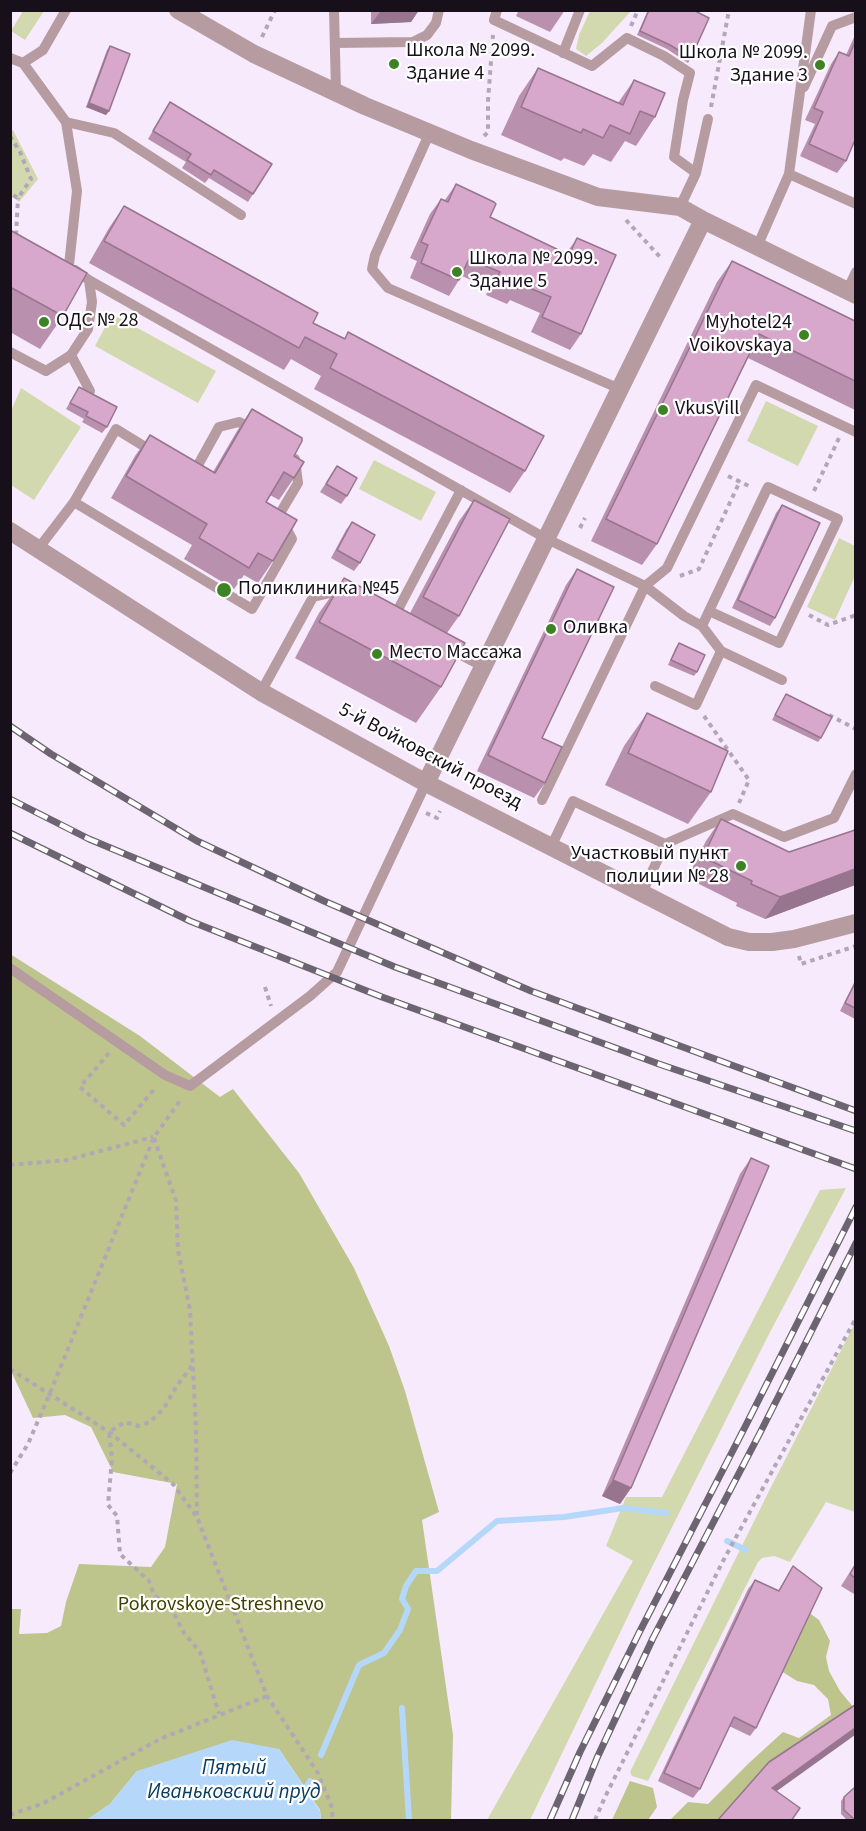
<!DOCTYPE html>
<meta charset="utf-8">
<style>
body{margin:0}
#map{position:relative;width:866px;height:1831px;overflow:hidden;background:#f6eafc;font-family:"Source Sans 3",sans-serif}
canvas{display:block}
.frame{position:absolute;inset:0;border:12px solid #17101a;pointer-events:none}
</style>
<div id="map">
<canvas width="866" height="1831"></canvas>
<div class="frame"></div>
</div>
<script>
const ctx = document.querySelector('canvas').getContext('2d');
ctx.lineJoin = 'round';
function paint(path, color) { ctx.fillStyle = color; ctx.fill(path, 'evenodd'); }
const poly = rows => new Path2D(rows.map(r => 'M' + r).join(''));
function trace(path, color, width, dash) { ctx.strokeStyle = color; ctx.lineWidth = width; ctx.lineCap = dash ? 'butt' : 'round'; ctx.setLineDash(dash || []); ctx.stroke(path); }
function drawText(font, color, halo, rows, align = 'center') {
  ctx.font = font + ' "Source Sans 3",sans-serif'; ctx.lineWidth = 4.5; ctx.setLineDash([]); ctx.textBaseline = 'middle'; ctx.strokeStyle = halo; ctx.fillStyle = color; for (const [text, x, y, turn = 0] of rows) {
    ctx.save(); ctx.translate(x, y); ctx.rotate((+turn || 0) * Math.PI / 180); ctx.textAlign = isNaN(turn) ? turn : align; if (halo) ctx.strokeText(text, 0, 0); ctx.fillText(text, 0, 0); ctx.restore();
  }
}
const green = poly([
 [23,11,44,11,25,40,11,31],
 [590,11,631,11,602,43,586,56,576,49,579,35],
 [13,130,38,179,19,202,11,196,10,133],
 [112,314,216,371,198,403,95,346],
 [21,388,81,427,34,500,11,485,11,411],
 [766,401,818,426,798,466,747,441],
 [374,460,436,492,421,521,359,489],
 [839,538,855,546,855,576,835,620,807,607],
 [846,1188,768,1336,641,1589,530,1820,487,1820,633,1561,606,1546,626,1497,662,1497,820,1190],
 [855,1323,855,1512,826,1502,790,1562,774,1556,762,1558,758,1562,648,1781,632,1776,630,1772,770,1489]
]);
const forest = poly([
 [10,954,140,1036,220,1097,233,1089,299,1173,354,1268,389,1346,405,1391,439,1512,422,1520,453,1735,451,1820,321,1820,320,1810,279,1749,137,1771,110,1804,87,1820,11,1820,11,1609,21,1609,19,1634,47,1633,61,1626,66,1602,79,1564,151,1567,165,1547,177,1484,113,1472,91,1427,65,1415,33,1418,11,1371,10,1339,12,1334,10,1308],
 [780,1591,819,1620,830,1641,826,1657,829,1671,840,1691,855,1709,719,1820,670,1820,688,1802,708,1804,749,1763,783,1732,799,1738,831,1715,828,1699,814,1685,797,1681,781,1671],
 [630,1781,653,1788,657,1807,648,1820,612,1820]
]);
const water = poly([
 [232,1740,279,1749,320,1811,321,1820,87,1820,110,1804,137,1771]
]);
const stream = poly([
 [727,1541,746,1550],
 [402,1708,409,1820],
 [321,1755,359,1665,384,1653,400,1630,408,1609,402,1599,406,1586,416,1571,437,1571,497,1521,564,1517,623,1508,667,1513],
 [302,1795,310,1781]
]);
const path = poly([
 [631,26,638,10],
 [262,37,275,10],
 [711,107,729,10],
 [10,136,20,152,31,179,18,198,10,193],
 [484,136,488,132,488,101,493,35],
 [626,220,660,257],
 [16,235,18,198],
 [728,476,751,487],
 [814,491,839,438],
 [580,528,585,518],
 [680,576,699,569,740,481],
 [809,615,828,625,856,615],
 [829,715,856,729],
 [704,716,749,780,739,803],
 [426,813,437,818,440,811],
 [799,956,801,964,856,946],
 [265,987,271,1006],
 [109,1053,80,1087,124,1125,156,1087],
 [154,1138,176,1201,178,1250,190,1310,196,1429,197,1515],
 [10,1165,67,1160,153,1137],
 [192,1366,176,1387,164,1408,150,1422,138,1426,125,1422,109,1432,112,1458,108,1505,117,1516,120,1554,149,1581,154,1595,172,1610,184,1633,200,1652,219,1714],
 [10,1369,109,1432,173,1484,197,1517,267,1696,318,1773,331,1805,333,1820],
 [10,1473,28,1444,50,1393,154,1137,182,1098],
 [10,1815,44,1803,160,1739,267,1696],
 [595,1820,605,1797,723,1561,856,1318]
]);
const lane = poly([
 [66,10,43,50,23,63,66,122,77,191,69,265],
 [334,10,336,92],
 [497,10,494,20,592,66,627,38,664,56,690,73,683,100,674,157,696,173],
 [811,10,789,174,856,204],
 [335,43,413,42,427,35,436,23,439,10],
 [563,53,580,10],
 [10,58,23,63],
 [804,87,832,26,856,17],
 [66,122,114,133,241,215],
 [430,132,375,255,372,269,388,288,620,389],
 [680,207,696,173,708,119],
 [757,247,789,174],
 [75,270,89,280,547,539,645,586,684,616,702,626,721,651,782,680],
 [847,291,856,272],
 [10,352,46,371,71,355,88,329,92,302,89,280],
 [71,355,90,391],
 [193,474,219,427,239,422,252,429],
 [74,502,252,609,292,539,279,515,298,483,295,459],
 [38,549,74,502,116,429,155,453],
 [393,619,461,490],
 [702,626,709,611,765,493,768,487,838,519,779,643,709,611],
 [448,648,484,667],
 [655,686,696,705,721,651],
 [261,692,313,597,339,591,347,595],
 [542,800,645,586,667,568,756,385,856,432],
 [665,844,733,814,784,837,834,818,856,774],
 [551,847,573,801,665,844,642,893],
 [10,968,165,1075,190,1086,310,996,337,972,426,783]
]);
const street = poly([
 [178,10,254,54,365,106,471,150,598,197,680,207,703,220,856,295],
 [10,531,261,692,426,783,728,937,749,942,772,942,794,939,856,923],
 [426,783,703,220]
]);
const rail = poly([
 [10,726,51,754,197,841,324,901,531,991,856,1111],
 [10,799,89,839,395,967,659,1064,856,1131],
 [10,833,190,921,382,997,856,1169],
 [550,1820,580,1752,640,1631,746,1425,856,1207],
 [572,1820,597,1758,653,1638,761,1431,856,1243]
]);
const wall = poly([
 [371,10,419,10,411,22,371,24],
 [519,10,565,10,550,32,516,16],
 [648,10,693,10,691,58,688,63,667,49,637,35],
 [855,35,855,140,846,161,837,173,800,156,815,124,805,120,831,64,839,52,846,55],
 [110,46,109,111,106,115,86,107,107,50],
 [538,68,618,103,634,80,655,117,636,146,625,141,611,162,593,154,584,166,564,158,561,161,501,135,519,96],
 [170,102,253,194,248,202,209,178,205,183,182,168,186,162,148,139],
 [456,184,490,217,566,254,577,238,581,334,570,350,531,332,540,313,510,300,507,304,486,295,489,288,462,276,459,280,449,296,410,278,417,261,410,258,430,214,441,199,445,200],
 [124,206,313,323,344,339,348,332,525,471,510,493,314,389,321,376,291,359,284,370,89,263,109,228],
 [10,230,63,316,40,349,10,332],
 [732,261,855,321,855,410,748,358,657,544,642,565,591,541,717,282],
 [79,387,107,427,102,433,82,422,84,419,66,409],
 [252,409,294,456,294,478,279,500,270,495,266,502,273,561,258,583,244,575,234,589,184,559,192,545,111,498,135,456,150,435,213,472,237,431],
 [337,466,347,496,341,504,320,492],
 [474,500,459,616,447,633,441,687,416,723,295,658,319,613,344,578,410,613,459,521],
 [782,505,775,618,770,626,732,608,776,513],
 [352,522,360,563,354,571,331,558,346,530],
 [577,569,542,738,545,783,534,798,477,771,566,585],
 [679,643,697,672,694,676,668,665,676,647],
 [786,694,821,738,818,742,772,720],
 [647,713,711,792,688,824,605,785,624,746],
 [721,819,789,852,853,831,855,826,855,885,765,919,736,906,737,903,687,878,706,841],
 [855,981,855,1019,840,1011],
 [751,1158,631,1488,620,1504,602,1496,740,1174],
 [855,1564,855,1593,854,1594,841,1586],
 [793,1566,756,1728,750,1736,729,1726,700,1789,693,1798,658,1781,748,1589,755,1580,778,1591],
 [844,1797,855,1821,848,1821,841,1814,841,1801]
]);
const shadedWall = poly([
 [419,10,411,22,371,24,380,12],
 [89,103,109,111,106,115,86,107],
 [855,869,855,885,765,919,780,897],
 [613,1480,631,1488,620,1504,602,1496],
 [855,1728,855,1735,763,1801,772,1788]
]);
const building = poly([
 [380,10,410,10,380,12,380,10],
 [649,10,693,10,709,18,691,58,670,45,640,31,649,10],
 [855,42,855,140,846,161,809,144,823,112,814,108,839,52,849,56,855,42],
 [110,46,130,54,109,111,89,103,110,46],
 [538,68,623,105,634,80,665,93,655,117,640,111,630,134,610,125,603,138,583,129,581,133,521,107,538,68],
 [170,102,272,164,253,194,214,170,211,175,187,160,191,154,153,131,170,102],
 [456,184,494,202,496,204,490,217,569,255,577,238,616,255,581,334,542,317,551,297,520,284,518,289,497,279,500,272,469,259,459,280,421,263,428,245,421,242,441,199,448,202,456,184],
 [124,206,318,313,313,323,345,339,348,332,544,436,525,471,330,368,337,354,305,337,299,348,104,241,124,206],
 [10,230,87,273,63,316,10,287,10,230],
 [732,261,855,321,855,381,759,334,657,544,606,519,732,261],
 [79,387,117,407,107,427,86,416,88,412,70,403,79,387],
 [252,409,302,438,302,441,294,456,304,462,294,478,284,472,266,502,297,520,273,561,258,553,249,568,199,538,207,524,126,476,150,435,215,473,252,409],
 [337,466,357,478,347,496,326,484,337,466],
 [474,500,510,519,459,616,423,597,474,500],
 [782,505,820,523,775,618,738,600,782,505],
 [352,522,375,535,360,563,337,550,352,522],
 [577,569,614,587,542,738,562,747,545,783,488,755,577,569],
 [344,578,465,643,441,687,319,622,344,578],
 [679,643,705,655,697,672,671,660,679,643],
 [786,694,832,717,821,738,775,715,786,694],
 [647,713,728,751,711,792,628,753,647,713],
 [721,819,789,852,855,830,855,869,780,897,751,884,752,881,703,857,721,819],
 [855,983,855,1008,845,1003,855,983],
 [751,1158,769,1166,631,1488,613,1480,751,1158],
 [855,1565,855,1578,850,1574,855,1565],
 [793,1566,822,1588,756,1728,734,1717,700,1789,664,1773,755,1580,779,1591,793,1566],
 [855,1705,855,1728,772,1788,800,1808,791,1821,717,1821,769,1762,855,1705],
 [854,1788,855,1788,855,1819,854,1819,844,1810,844,1797,854,1788]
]);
const markers = [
 [394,64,6,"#3e8226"],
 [820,65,6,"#3e8226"],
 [457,272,6,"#3e8226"],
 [44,322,6,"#3e8226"],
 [804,335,6,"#3e8226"],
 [663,410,6,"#3e8226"],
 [224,590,8,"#3e8226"],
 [551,629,6,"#3e8226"],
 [377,654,6,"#3e8226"],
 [741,866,6,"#3e8226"]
];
const poiNames = [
 ["Школа № 2099.",406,52],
 ["Здание 4",406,75],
 ["Школа № 2099.",808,54,"right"],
 ["Здание 3",808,77,"right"],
 ["Школа № 2099.",469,260],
 ["Здание 5",469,283],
 ["ОДС № 28",56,322],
 ["Myhotel24",792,324,"right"],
 ["Voikovskaya",792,347,"right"],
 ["VkusVill",675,410],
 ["Поликлиника №45",238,590],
 ["Оливка",563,629],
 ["Место Массажа",389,654],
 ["Участковый пункт",729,855,"right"],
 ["полиции № 28",729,878,"right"]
];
const streetNames = [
 ["5-й Войковский проезд",430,757,28]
];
const parkNames = [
 ["Pokrovskoye-Streshnevo",221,1606]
];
const waterNames = [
 ["Пятый",234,1769],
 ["Иваньковский пруд",234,1793]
];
paint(green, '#d3d9ae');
paint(forest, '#bdc48c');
paint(water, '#b5d8fa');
trace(stream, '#b5d8fa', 6);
trace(path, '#b1a7b6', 4, [4.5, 4.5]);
trace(lane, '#b69ba1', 10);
trace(street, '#b69ba1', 18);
trace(rail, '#6d6471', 7);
trace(rail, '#fff', 4.5, [14]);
paint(wall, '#ba90af');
paint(shadedWall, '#97758f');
paint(building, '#d8a7cc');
trace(building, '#97758f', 1.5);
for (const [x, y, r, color] of markers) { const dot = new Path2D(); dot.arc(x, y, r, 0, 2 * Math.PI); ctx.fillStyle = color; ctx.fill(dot); trace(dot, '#fff', 2); }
drawText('20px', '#17101a', '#fff', poiNames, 'left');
drawText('20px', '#17101a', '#fff', streetNames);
drawText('20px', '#3e4200', '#fff', parkNames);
drawText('italic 21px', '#093c62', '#fff', waterNames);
</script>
